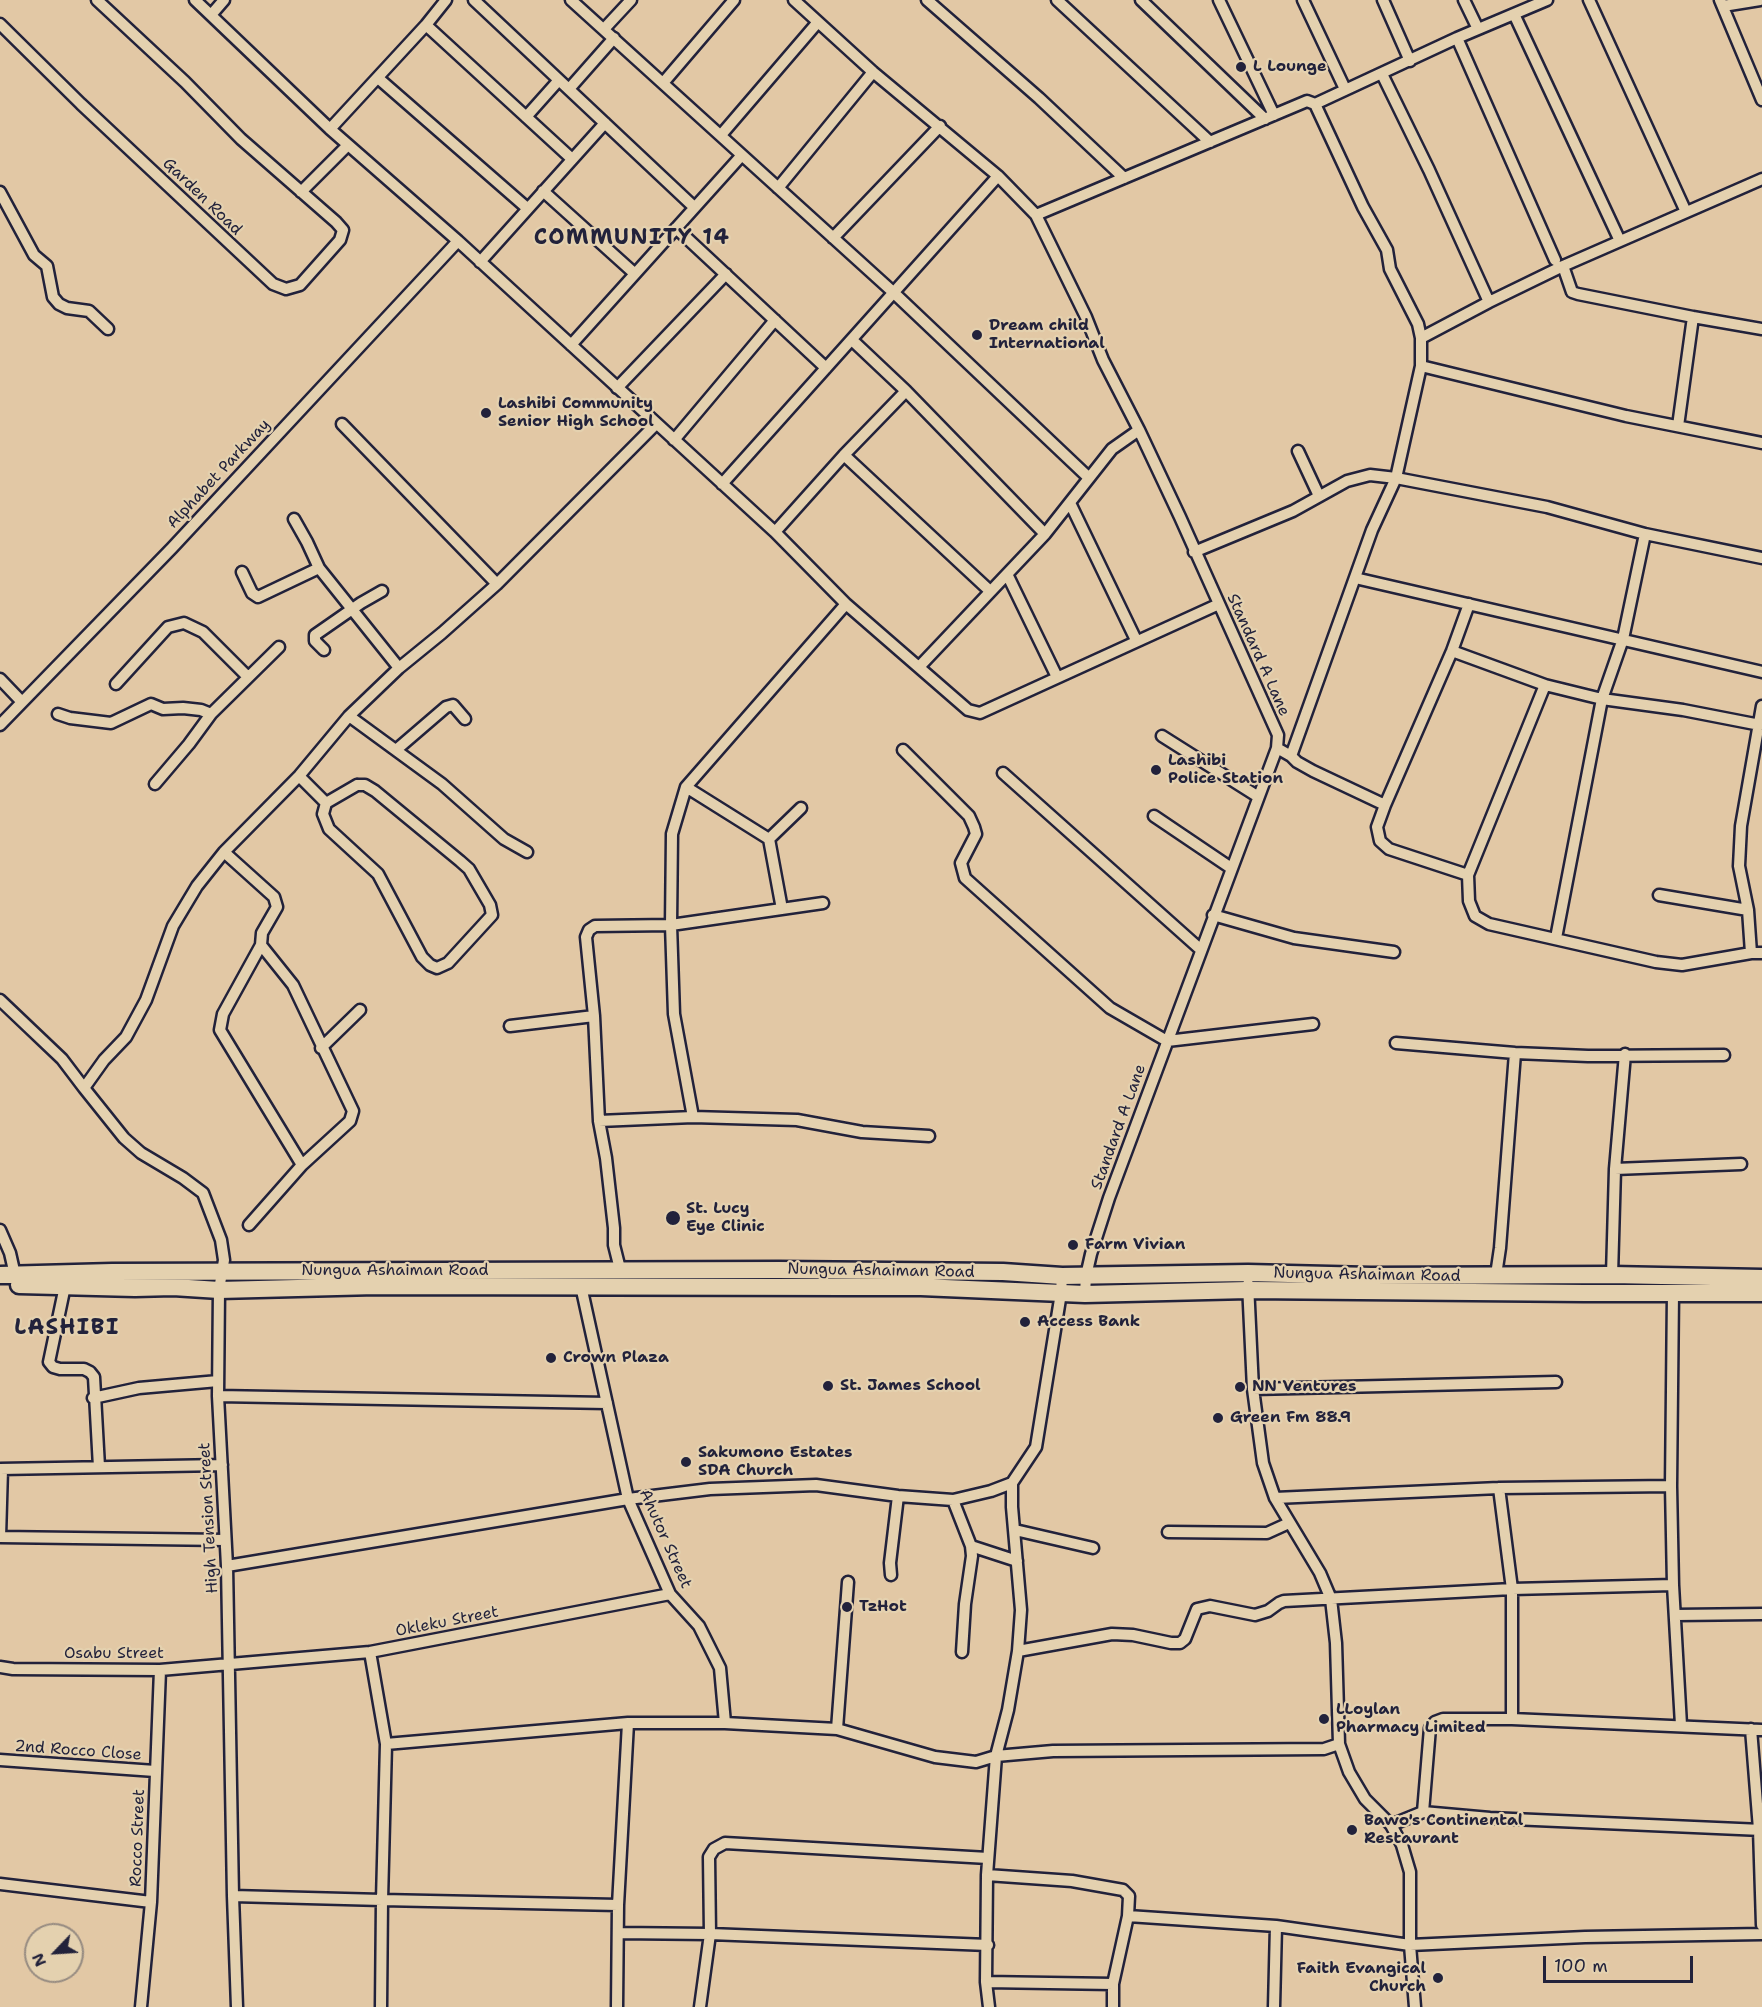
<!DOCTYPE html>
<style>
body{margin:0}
#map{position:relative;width:1762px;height:2007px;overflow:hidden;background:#e2c8a5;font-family:"Shantell Sans",sans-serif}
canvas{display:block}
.north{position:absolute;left:24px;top:1923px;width:60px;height:60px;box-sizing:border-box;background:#e4d1af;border:2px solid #968b81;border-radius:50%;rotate:245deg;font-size:16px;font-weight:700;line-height:24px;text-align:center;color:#22223b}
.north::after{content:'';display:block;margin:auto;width:21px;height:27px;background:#22223b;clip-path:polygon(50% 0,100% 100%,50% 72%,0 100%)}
.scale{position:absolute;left:1543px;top:1956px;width:150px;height:27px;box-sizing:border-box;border:3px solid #22223b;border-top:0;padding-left:8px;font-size:18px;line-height:21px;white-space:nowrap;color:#22223b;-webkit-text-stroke:4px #e4d1af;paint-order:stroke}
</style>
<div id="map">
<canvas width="1762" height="2007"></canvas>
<div class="north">N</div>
<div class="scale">100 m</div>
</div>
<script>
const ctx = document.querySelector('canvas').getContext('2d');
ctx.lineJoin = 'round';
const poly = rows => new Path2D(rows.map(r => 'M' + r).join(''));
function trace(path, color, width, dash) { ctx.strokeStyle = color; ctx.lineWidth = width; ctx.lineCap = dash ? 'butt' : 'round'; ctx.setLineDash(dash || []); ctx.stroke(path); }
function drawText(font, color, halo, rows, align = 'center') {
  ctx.font = font + ' "Shantell Sans",sans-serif'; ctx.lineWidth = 4.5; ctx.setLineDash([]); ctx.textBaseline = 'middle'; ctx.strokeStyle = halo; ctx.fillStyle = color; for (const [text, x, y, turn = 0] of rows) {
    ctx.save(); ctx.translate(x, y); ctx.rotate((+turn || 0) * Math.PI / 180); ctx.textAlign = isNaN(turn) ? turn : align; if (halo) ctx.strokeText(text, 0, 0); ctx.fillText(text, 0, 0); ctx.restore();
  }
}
const street = poly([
 [195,0,330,129,458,241,775,532,846,604,968,710,980,713,1219,604],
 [474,0,694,207],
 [571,0,893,292,1088,477],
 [794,0,873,72,998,176,1036,215,1086,317,1103,360,1139,430,1180,517,1278,735,1277,748,1109,1198,1091,1254,1086,1276,1085,1294],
 [927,0,1039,98,1124,178],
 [1057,0,1210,142],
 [1141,0,1265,119],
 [1219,0,1274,115],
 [1303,0,1345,89],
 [1383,0,1410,61],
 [1464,0,1478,29],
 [1589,0,1686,212],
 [1720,0,1762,100],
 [1723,6,1760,0],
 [1514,14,1620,241],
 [211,15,224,0],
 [0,24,81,104,273,284,286,289,300,285,340,240,343,230,336,222,241,139,185,82,97,0],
 [426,25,572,159],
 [604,29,631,0],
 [1457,38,1555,260],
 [1382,74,1429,170,1489,302],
 [378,78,527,208],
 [663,83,734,0],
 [569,89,614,38],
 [526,117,559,80],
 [330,129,426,25,446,0],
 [721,135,818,22],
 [778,188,873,72],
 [543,191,634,273],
 [0,192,34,255,47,266,53,297,59,304,67,308,89,311,108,329],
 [301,192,348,145],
 [1036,215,1307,101,1315,104,1457,38,1547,0],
 [676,228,826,368],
 [833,238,940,126],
 [480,262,605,123],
 [1563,266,1572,292,1578,294,1693,317,1678,426],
 [1693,317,1762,329],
 [1421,338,1489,302,1563,266,1762,179],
 [852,340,906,391,1045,534],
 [571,345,742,155],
 [1421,366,1626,416,1762,443],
 [617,388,726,274],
 [342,424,497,584],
 [674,440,775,320],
 [1298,451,1319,496],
 [844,455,990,591],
 [722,484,998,176],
 [1070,503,1136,640],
 [294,519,307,542,319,568,399,668],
 [775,532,844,455,906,391],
 [1194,552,1293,511,1347,481,1370,475,1396,478,1547,507,1645,534,1762,558],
 [242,572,252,593,258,597,319,568],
 [1007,574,1057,677],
 [1355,578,1762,672],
 [324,650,315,641,315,635,361,603,382,591],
 [1452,651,1545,685],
 [919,667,1045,534,1112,449,1139,430],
 [0,679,22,702],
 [116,684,168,627,184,623,203,632,248,677],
 [58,714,70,718,111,723,151,704,163,709,183,708,201,710,211,714],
 [349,716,442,784,504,839,527,852],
 [0,725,172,548,458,241],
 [1760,725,1683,710,1602,699,1545,685,1468,875,1469,901,1475,916,1489,924,1656,962,1682,965,1751,953,1762,953],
 [1162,736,1257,796],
 [1277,748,1291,756,1372,530,1396,478,1421,366,1421,338,1418,324,1390,269,1387,250,1363,207,1315,104],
 [396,750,446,707,453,705,465,719],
 [903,750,969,816,974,827,976,834,961,863,965,878,1110,1008,1167,1041,1313,1024],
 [1291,756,1297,762,1313,771,1385,805],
 [1003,773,1200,949],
 [299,776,326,803],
 [155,784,189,744,211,714,279,647],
 [357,785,365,785,375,791,460,861,469,869,490,905,492,915,448,963,437,968,430,965,422,957,378,874,329,829,323,814,326,803,357,785],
 [686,787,769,839],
 [1154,816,1231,868],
 [224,852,274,897,277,907,262,933,261,945,293,985,353,1111,350,1121,302,1165,249,1225],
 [1468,875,1389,849,1380,841,1377,827,1385,805,1452,651,1469,604],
 [1659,895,1748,910],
 [782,909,769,839,801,808],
 [1213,915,1294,938,1394,952],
 [1556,938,1602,699,1623,639,1645,534],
 [261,945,223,1014,220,1030,302,1165],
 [1751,953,1748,910,1739,866,1741,826,1762,706],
 [0,1000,62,1059,84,1088,104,1060,126,1037,146,1000,173,926,197,886,224,852,299,776,349,716,399,668,442,633,497,584,656,424],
 [510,1026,594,1016],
 [1396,1043,1515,1053,1588,1056,1724,1055],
 [321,1048,360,1010],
 [84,1088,124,1138,141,1153,183,1178,203,1193,221,1240,224,1260,219,1290,218,1396,227,1566,233,1896,237,2007],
 [693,1117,797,1120,862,1132,929,1136],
 [599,1121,594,1016,586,937,589,930,595,926,671,925,823,903],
 [1615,1169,1741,1164],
 [0,1230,10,1253,15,1275],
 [620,1269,614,1245,614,1228,606,1158,599,1121,693,1117,674,1014,671,925,672,834,686,787,846,604],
 [1496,1275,1500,1248,1515,1053],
 [1612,1275,1615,1169,1625,1054],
 [1248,1284,1253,1389,1263,1463,1275,1498,1320,1573,1331,1599,1336,1643,1339,1744,1349,1772,1365,1799,1391,1825,1402,1845,1410,1872,1410,1945,1415,2007],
 [65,1286,49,1362,53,1367,60,1369,84,1369,90,1372,94,1377,99,1467],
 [581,1286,628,1499,670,1594,699,1626,720,1668,725,1723],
 [1673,1293,1671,1486,1673,1585,1681,1725],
 [1253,1389,1556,1382],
 [218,1396,607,1403],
 [93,1398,139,1388,218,1381],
 [0,1469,222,1465],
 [1499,1488,1512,1589,1512,1719],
 [1275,1498,1499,1488,1671,1486],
 [953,1500,971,1546,972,1556,965,1604,962,1652],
 [1015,1530,1093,1548],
 [1168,1532,1267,1533,1289,1523],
 [0,1537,225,1540],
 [0,1537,2,1469],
 [971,1546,1017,1561],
 [227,1566,628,1499,710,1489,816,1485,898,1496,953,1500,991,1491,1012,1483,1036,1447,1061,1293,1062,1276],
 [891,1575,890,1563,898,1496],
 [1676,1615,1762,1614],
 [1018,1651,1112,1634,1133,1635,1171,1643,1180,1643,1185,1639,1197,1609,1210,1606,1255,1615,1268,1611,1279,1603,1284,1601,1512,1589,1673,1585],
 [370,1652,386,1744],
 [0,1667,13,1669,160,1670,370,1652,670,1594],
 [837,1729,848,1582],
 [1751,1729,1759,1829,1762,1925],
 [0,1760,155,1771],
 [1423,1812,1430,1728,1435,1722,1443,1719,1512,1719,1762,1730],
 [1391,1825,1423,1812,1490,1818,1762,1830],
 [987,1875,1072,1881,1123,1890,1129,1896,1128,1916,1113,1984,1113,2007],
 [0,1884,151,1902],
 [233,1896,382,1900,386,1744,628,1723,725,1723,837,1729,935,1757,976,1762,996,1756,1053,1751,1324,1749,1339,1744],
 [1128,1916,1276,1926,1410,1945,1585,1937,1762,1934],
 [618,1933,710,1934,988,1945],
 [986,1982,1113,1984],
 [141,2007,151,1902,160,1670],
 [381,2007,382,1900,618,1905],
 [617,2007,618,1905,628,1723],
 [700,2007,710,1934,709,1857,714,1849,725,1843,988,1858],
 [989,2007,986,1982,987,1875,996,1756,1008,1710,1018,1651,1021,1610,1012,1507,1012,1483],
 [1274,2007,1276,1926]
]);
const primary = poly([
 [0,1275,112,1272,779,1270,1003,1272,1062,1276,1248,1273,1371,1276,1612,1275,1762,1278],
 [19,1285,135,1288,173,1287,219,1290,376,1286,848,1287,921,1287,1085,1294,1248,1290,1584,1293,1762,1293]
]);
const markers = [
 [1241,67,6,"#22223b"],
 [977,335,6,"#22223b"],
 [486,413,6,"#22223b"],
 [1156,770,6,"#22223b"],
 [673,1218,8,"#22223b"],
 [1073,1245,6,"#22223b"],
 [1025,1322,6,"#22223b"],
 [551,1358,6,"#22223b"],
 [828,1386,6,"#22223b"],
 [1240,1387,6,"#22223b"],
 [1218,1418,6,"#22223b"],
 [686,1462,6,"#22223b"],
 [847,1607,6,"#22223b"],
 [1324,1719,6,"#22223b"],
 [1352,1830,6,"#22223b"],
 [1438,1978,6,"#22223b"]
];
const poiNames = [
 ["L Lounge",1253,67],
 ["Dream child",989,326],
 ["International",989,344],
 ["Lashibi Community",498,404],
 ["Senior High School",498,422],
 ["Lashibi",1168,761],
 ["Police Station",1168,779],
 ["St. Lucy",686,1209],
 ["Eye Clinic",686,1227],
 ["Farm Vivian",1085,1245],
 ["Access Bank",1037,1322],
 ["Crown Plaza",563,1358],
 ["St. James School",840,1386],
 ["NN Ventures",1252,1387],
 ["Green Fm 88.9",1230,1418],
 ["Sakumono Estates",698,1453],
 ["SDA Church",698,1471],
 ["TzHot",859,1607],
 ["LLoylan",1336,1710],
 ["Pharmacy Limited",1336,1728],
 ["Bawo's Continental",1364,1821],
 ["Restaurant",1364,1839],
 ["Faith Evangical",1426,1969,"right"],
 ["Church",1426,1987,"right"]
];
const streetNames = [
 ["Garden Road",202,197,44],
 ["Alphabet Parkway",219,474,-47],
 ["Standard A Lane",1258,655,66],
 ["Standard A Lane",1119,1127,-70],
 ["Nungua Ashaiman Road",395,1271],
 ["Nungua Ashaiman Road",881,1271,1],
 ["Nungua Ashaiman Road",1367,1275,1],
 ["High Tension Street",209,1518,-93],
 ["Ahutor Street",665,1539,66],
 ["Okleku Street",447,1622,-11],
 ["Osabu Street",114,1654],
 ["2nd Rocco Close",78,1751,4],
 ["Rocco Street",138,1838,-88]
];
const districtNames = [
 ["COMMUNITY 14",632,238],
 ["LASHIBI",67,1328]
];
trace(street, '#22223b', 15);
trace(primary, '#22223b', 21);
trace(street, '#e4d1af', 10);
trace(primary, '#e4d1af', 16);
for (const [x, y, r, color] of markers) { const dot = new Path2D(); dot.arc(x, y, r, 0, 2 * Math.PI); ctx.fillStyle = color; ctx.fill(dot); trace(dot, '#e4d1af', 2); }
drawText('bold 16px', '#22223b', '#e4d1af', poiNames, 'left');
drawText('16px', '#22223b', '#e4d1af', streetNames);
ctx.letterSpacing = '1.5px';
drawText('bold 22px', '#22223b', '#e4d1af', districtNames);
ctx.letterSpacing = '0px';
</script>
